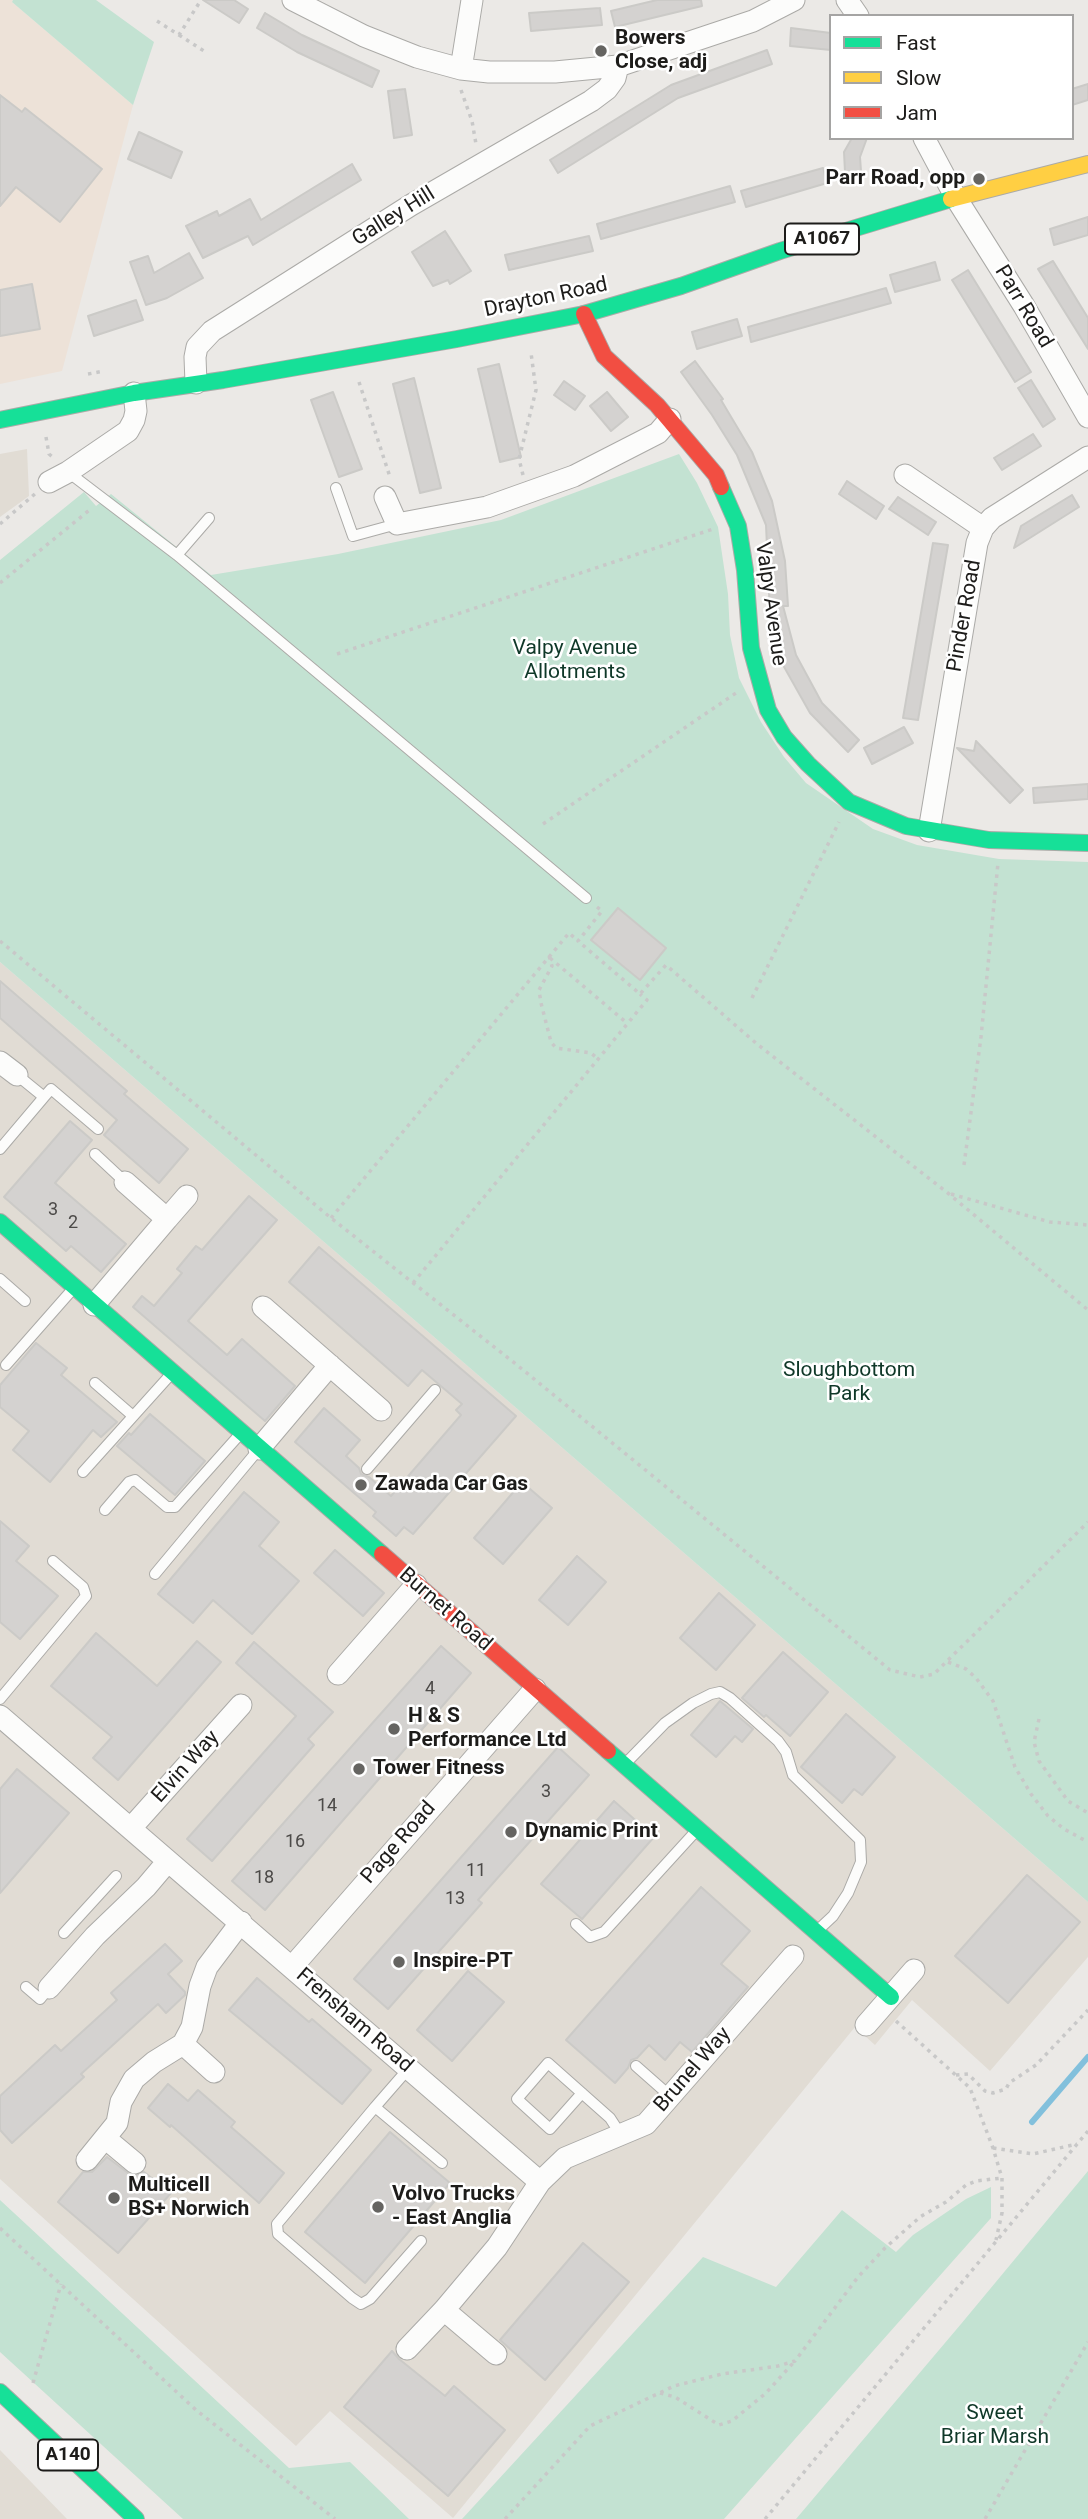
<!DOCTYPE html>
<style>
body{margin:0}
#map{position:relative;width:1088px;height:2519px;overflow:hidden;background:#ebe9e6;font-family:Roboto,sans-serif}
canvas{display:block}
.legend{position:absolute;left:829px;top:14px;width:245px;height:126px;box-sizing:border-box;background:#fff;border:2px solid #a5a4a3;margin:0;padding:9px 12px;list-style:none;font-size:21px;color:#1d1c1a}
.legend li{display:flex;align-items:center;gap:14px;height:35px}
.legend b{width:35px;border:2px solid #a5a4a3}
</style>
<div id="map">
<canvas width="1088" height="2519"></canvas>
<ul class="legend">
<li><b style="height:9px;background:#16e098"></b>Fast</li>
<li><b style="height:9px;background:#ffcf43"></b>Slow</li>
<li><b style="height:9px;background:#f24e42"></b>Jam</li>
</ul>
</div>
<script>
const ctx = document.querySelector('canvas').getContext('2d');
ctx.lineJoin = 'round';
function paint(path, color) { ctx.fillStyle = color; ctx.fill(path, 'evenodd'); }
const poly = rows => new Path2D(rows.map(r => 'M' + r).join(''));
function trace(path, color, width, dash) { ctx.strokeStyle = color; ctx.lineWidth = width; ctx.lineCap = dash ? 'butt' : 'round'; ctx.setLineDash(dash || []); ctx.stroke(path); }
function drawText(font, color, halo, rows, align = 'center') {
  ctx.font = font + ' Roboto,sans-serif'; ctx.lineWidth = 5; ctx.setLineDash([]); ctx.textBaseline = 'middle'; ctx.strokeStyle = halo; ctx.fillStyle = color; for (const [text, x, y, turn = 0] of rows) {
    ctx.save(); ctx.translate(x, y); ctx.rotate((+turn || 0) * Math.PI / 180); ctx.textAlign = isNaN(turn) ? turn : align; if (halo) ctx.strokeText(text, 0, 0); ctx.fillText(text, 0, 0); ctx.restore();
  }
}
const commercial = poly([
 [0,0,13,0,12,2,133,105,62,371,0,384]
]);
const built = poly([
 [27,449,29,496,0,517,0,454],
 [0,962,1088,1902,1088,1957,990,2071,912,2000,875,2045,855,2027,453,2518,330,2411,296,2446,0,2179],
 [0,2450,67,2519,0,2519]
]);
const green = poly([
 [13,0,96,0,154,42,133,105,12,2],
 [679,454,697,483,718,527,728,594,730,635,739,678,761,722,784,757,806,783,873,829,917,845,999,859,1088,862,1088,1902,0,962,0,560,84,492,96,506,111,494,211,575,338,554,501,520],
 [1088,2171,1088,2519,796,2519,961,2324],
 [991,2187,991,2218,724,2519,462,2519,703,2257,776,2287,842,2210,896,2252,913,2235,966,2199],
 [0,2200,289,2468,350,2462,409,2519,183,2519,0,2352]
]);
const stream = poly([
 [1032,2122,1088,2057]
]);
const building = poly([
 [203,0,234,0,248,9,239,23,203,0],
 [657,0,701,0,702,6,615,27,611,11,657,0],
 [600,8,602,25,531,31,529,13,600,8],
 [265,13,302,35,379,71,372,87,297,52,257,28,265,13],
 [791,28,831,33,831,50,790,46,791,28],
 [767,50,772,64,678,98,558,173,550,160,671,85,767,50],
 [1088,84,1088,100,1072,105,1072,89,1088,84],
 [405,89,412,135,394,138,388,91,405,89],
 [0,95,22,112,25,108,102,169,60,222,16,187,0,206,0,95],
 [139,132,182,152,171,178,128,159,139,132],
 [852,138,867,138,860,157,861,171,845,172,844,152,852,138],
 [352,164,361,180,253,245,248,236,203,258,186,226,217,211,219,216,250,199,261,220,352,164],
 [823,168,827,183,746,207,741,191,823,168],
 [730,186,735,202,601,239,597,224,730,186],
 [1088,217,1088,235,1054,245,1050,229,1088,217],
 [445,231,471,271,450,284,448,280,433,286,412,252,445,231],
 [589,236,593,251,509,270,505,255,589,236],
 [189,253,203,278,167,298,146,305,130,262,148,256,154,273,189,253],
 [1053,261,1088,318,1088,349,1038,269,1053,261],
 [935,262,940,280,895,292,890,275,935,262],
 [968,270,1031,372,1015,382,952,280,968,270],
 [32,284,40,329,0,336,0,290,32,284],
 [886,288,891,303,751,342,748,327,886,288],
 [136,300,143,320,94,336,88,316,136,300],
 [737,319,742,336,697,349,692,332,737,319],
 [695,361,723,399,721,400,752,452,772,501,785,561,788,606,783,606,796,655,822,703,859,740,848,752,810,713,783,665,770,614,766,525,737,455,712,415,681,372,695,361],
 [499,364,521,457,500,462,478,369,499,364],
 [414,378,441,488,420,493,393,384,414,378],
 [1031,380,1055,419,1043,427,1018,388,1031,380],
 [564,381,585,396,575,410,554,395,564,381],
 [333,392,362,469,339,477,311,400,333,392],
 [607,392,628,417,611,431,590,406,607,392],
 [1033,434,1041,446,1002,470,994,458,1033,434],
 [847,481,884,506,876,519,839,494,847,481],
 [1072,495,1079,507,1014,548,1021,526,1072,495],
 [898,497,936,522,928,535,889,509,898,497],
 [933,543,948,545,918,720,903,718,933,543],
 [904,727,913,743,872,764,864,748,904,727],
 [976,741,1023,790,1010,803,957,748,974,751,976,741],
 [1088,784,1088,799,1034,803,1033,788,1088,784],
 [618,908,666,948,640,980,591,940,618,908],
 [0,981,127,1091,124,1094,188,1149,159,1183,104,1135,117,1120,0,1018,0,981],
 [70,1121,92,1140,55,1183,126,1244,101,1272,71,1246,66,1251,4,1197,70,1121],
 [249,1196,277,1220,188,1321,227,1355,242,1339,295,1386,265,1421,133,1307,142,1296,154,1306,182,1273,177,1269,196,1246,202,1250,249,1196],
 [319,1247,516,1416,413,1534,404,1527,396,1536,373,1516,376,1512,295,1442,324,1408,360,1440,346,1456,359,1468,361,1474,369,1477,391,1496,461,1415,456,1410,462,1404,422,1370,408,1386,289,1282,319,1247],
 [36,1343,67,1368,61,1375,117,1422,101,1437,93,1430,50,1482,13,1450,29,1431,0,1407,0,1385,36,1343],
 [150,1414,205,1461,175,1495,117,1446,129,1433,131,1435,150,1414],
 [522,1482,552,1508,503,1564,474,1538,522,1482],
 [244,1492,279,1522,259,1546,299,1581,252,1634,213,1600,193,1623,158,1594,244,1492],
 [0,1521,29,1546,16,1561,58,1596,20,1639,0,1622,0,1521],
 [335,1550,384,1593,363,1616,314,1573,335,1550],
 [577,1556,606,1582,568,1625,539,1600,577,1556],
 [719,1593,755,1625,716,1670,680,1638,719,1593],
 [96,1633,157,1686,197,1641,221,1662,118,1780,93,1758,112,1737,51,1686,96,1633],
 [254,1642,333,1712,308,1739,314,1745,212,1861,187,1839,296,1716,236,1663,254,1642],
 [441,1646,471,1673,265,1910,232,1881,441,1646],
 [783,1652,828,1692,790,1736,766,1715,764,1717,742,1698,783,1652],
 [720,1701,753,1729,742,1742,735,1736,716,1757,691,1735,720,1701],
 [846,1714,895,1757,862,1795,854,1789,842,1803,801,1767,846,1714],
 [558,1747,589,1775,478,1900,482,1903,388,2009,354,1979,558,1747],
 [17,1769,69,1813,0,1893,0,1789,17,1769],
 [614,1801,654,1837,582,1919,541,1884,614,1801],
 [1027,1875,1080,1922,1008,2003,955,1956,1027,1875],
 [701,1887,750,1931,721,1964,748,1987,692,2052,680,2042,665,2060,649,2045,637,2058,631,2060,628,2068,615,2083,566,2040,701,1887],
 [165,1944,182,1961,168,1974,185,1992,185,1995,166,2013,158,2004,81,2074,84,2077,12,2143,0,2130,0,2096,55,2045,61,2051,117,2000,111,1993,165,1944],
 [468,1971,504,2002,452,2061,417,2030,468,1971],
 [257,1978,309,2022,312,2019,371,2070,342,2104,229,2010,257,1978],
 [168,2084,188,2101,198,2090,235,2122,231,2127,284,2173,259,2203,171,2125,170,2127,148,2108,168,2084],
 [390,2132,450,2183,365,2283,305,2232,390,2132],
 [107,2157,132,2176,144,2172,171,2193,118,2253,58,2202,83,2172,92,2172,107,2157],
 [583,2243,629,2282,545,2380,500,2340,583,2243],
 [392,2351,399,2359,445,2396,454,2386,505,2430,448,2496,344,2407,392,2351]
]);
const path = poly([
 [157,21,179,35,201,0],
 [179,35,204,51],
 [461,90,472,121,476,144],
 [88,374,104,371],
 [359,382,390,477],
 [46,437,49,454,54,458],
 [523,475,519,459,536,390,531,353],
 [0,524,36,493],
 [0,583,92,508],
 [337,654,713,529],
 [543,824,739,691],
 [597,907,602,911,578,941,640,994,666,965,757,1044,949,1194,1088,1310],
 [0,941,331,1218,517,1365,890,1670,920,1677,934,1674,1088,1522],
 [549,956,552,966,539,990,541,1003,551,1042,556,1048,591,1053,598,1059],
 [550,958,627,1023],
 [752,998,839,822],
 [964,1165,981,1037,998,863],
 [951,1194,1050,1222,1088,1225],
 [331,1218,569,933,578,941],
 [413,1283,647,1000,640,994],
 [948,1662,966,1669,976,1678,993,1701,1015,1767,1031,1794,1048,1816,1064,1829,1088,1842],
 [1039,1719,1034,1742,1039,1761,1068,1801,1088,1813],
 [896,2021,970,2088,993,2148,1002,2178,1002,2213,996,2240],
 [956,2075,968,2074,985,2091,993,2093,1006,2089,1009,2083,1036,2065,1088,2010],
 [993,2148,1033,2154,1077,2144],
 [0,2228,196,2410,335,2519],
 [33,2383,61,2284],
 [660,2393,675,2397,719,2425,732,2421,766,2393,794,2362],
 [505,2519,590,2426,674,2386,722,2374,778,2366,795,2361,858,2277,885,2248,920,2217,946,2202,966,2185,976,2181,1002,2178],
 [765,2519,1088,2131],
 [985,2519,1088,2342]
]);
const lane = poly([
 [68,472,177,555,209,518],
 [336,488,353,536,397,524],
 [177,555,586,898],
 [44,1097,51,1089,98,1129],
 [0,1149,44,1097,17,1075],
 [95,1154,125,1182],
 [0,1279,25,1301],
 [6,1365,72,1290],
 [95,1383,133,1416],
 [367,1469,435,1390],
 [83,1472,172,1373],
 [105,1510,129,1482,135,1480,167,1507,175,1507,241,1433],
 [155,1574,259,1449],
 [0,1699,86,1596,83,1587,53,1561],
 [625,1764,665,1723,693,1703,711,1694,720,1692,730,1698,778,1741,786,1752,793,1775,860,1840,861,1862,848,1893,833,1916,818,1930],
 [576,1924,590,1937,604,1932,696,1831],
 [64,1933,116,1876],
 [26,1987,40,1999,49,1988],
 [636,2066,670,2096],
 [409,2068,375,2107,442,2163],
 [582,2093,550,2129,517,2099,548,2063,610,2118,621,2135],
 [375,2107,277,2224,278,2234,352,2298,361,2304,370,2299,421,2241]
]);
const street = poly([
 [293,0,364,36,417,57,461,69,489,72,555,72,618,66,753,21,794,0],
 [847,0,858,16],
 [461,69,472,0],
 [924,138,956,198,1024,306,1088,417],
 [196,383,195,357,197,347,212,331,411,205,591,101,607,89,615,78,618,66],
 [905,475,983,528],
 [49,482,68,472,128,431,134,420,136,411,134,393],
 [385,497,397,524,487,507,574,476,658,433,670,419],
 [929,831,977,543,983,528,992,518,1088,457],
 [0,1062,17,1075],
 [167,1219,187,1196],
 [94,1305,167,1219,125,1182],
 [263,1307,381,1410],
 [259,1449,330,1365],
 [338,1674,416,1585],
 [0,1716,540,2182],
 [131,1828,241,1705],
 [292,1967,535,1689],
 [49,1988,95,1936,146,1887,168,1861],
 [866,2025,914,1970],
 [214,2072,183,2044,192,2027,200,1986,207,1967,241,1922],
 [105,2138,135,2163],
 [87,2160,117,2123,121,2102,134,2079,154,2062,183,2044],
 [444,2310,496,2354],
 [407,2349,444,2310,497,2247,540,2182,565,2158,646,2124,793,1956]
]);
const fast = poly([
 [0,420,134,393,223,380,457,339,584,314,681,286,780,251,951,199],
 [721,487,738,526,745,570,751,648,768,710,784,737,808,764,849,802,906,826,989,840,1088,843],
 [0,1222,382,1554],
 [608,1751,891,1997],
 [0,2392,136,2519]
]);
const slow = poly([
 [951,199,1088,164]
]);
const jam = poly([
 [584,314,604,356,657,405,716,475,721,487],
 [382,1554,608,1751]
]);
const markers = [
 [601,51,7,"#656461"],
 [979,179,7,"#656461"],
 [361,1485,7,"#656461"],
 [394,1729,7,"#656461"],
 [359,1769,7,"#656461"],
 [511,1832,7,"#656461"],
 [399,1962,7,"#656461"],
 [114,2198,7,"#656461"],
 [378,2207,7,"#656461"]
];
const numberNames = [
 ["3",53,1210],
 ["2",73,1223],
 ["4",430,1689],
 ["3",546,1792],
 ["14",327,1806],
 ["16",295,1842],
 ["11",476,1871],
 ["18",264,1878],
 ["13",455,1899]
];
const shields = [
 [822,239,74],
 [68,2455,60]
];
const shieldNames = [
 ["A1067",822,239],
 ["A140",68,2455]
];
const poiNames = [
 ["Bowers",615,39],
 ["Close, adj",615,63],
 ["Parr Road, opp",965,179,"right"],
 ["Zawada Car Gas",375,1485],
 ["H & S",408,1717],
 ["Performance Ltd",408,1741],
 ["Tower Fitness",373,1769],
 ["Dynamic Print",525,1832],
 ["Inspire-PT",413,1962],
 ["Multicell",128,2186],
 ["BS+ Norwich",128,2210],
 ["Volvo Trucks",392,2195],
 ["- East Anglia",392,2219]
];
const streetNames = [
 ["Galley Hill",394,217,-32],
 ["Drayton Road",546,298,-12],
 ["Parr Road",1023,307,59],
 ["Valpy Avenue",770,604,82],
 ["Pinder Road",965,616,-80],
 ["Burnet Road",445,1610,41],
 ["Elvin Way",186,1767,-48],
 ["Page Road",399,1843,-49],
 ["Frensham Road",354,2021,41],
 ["Brunel Way",693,2070,-49]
];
const parkNames = [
 ["Valpy Avenue",575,649],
 ["Allotments",575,673],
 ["Sloughbottom",849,1371],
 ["Park",849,1395],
 ["Sweet",995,2414],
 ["Briar Marsh",995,2438]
];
paint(commercial, '#ede2d8');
paint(built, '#e1dcd4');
paint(green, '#c3e2d2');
trace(stream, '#82c0dc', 6);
paint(building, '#d4d2d0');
trace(building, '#cbcac7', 2);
trace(lane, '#abaaa7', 12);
trace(street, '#abaaa7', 23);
trace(fast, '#abaaa7', 18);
trace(slow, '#abaaa7', 18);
trace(jam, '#abaaa7', 18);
trace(path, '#c8c8c8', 3.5, [3.5, 5]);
trace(lane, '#fcfcfb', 10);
trace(street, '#fcfcfb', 21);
trace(fast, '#16e098', 16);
trace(slow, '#ffcf43', 16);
trace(jam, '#f24e42', 16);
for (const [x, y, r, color] of markers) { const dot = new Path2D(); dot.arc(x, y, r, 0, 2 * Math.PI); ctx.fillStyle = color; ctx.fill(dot); trace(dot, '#fff', 2.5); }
drawText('18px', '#4c4a48', null, numberNames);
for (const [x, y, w] of shields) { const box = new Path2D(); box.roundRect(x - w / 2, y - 15.5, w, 31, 5); ctx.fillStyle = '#fff'; ctx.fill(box); trace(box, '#1d1c1a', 2); }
drawText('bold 19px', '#1d1c1a', null, shieldNames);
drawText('bold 21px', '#1d1c1a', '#fff', poiNames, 'left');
drawText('21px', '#1d1c1a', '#fff', streetNames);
drawText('21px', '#0f3828', '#fff', parkNames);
</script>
